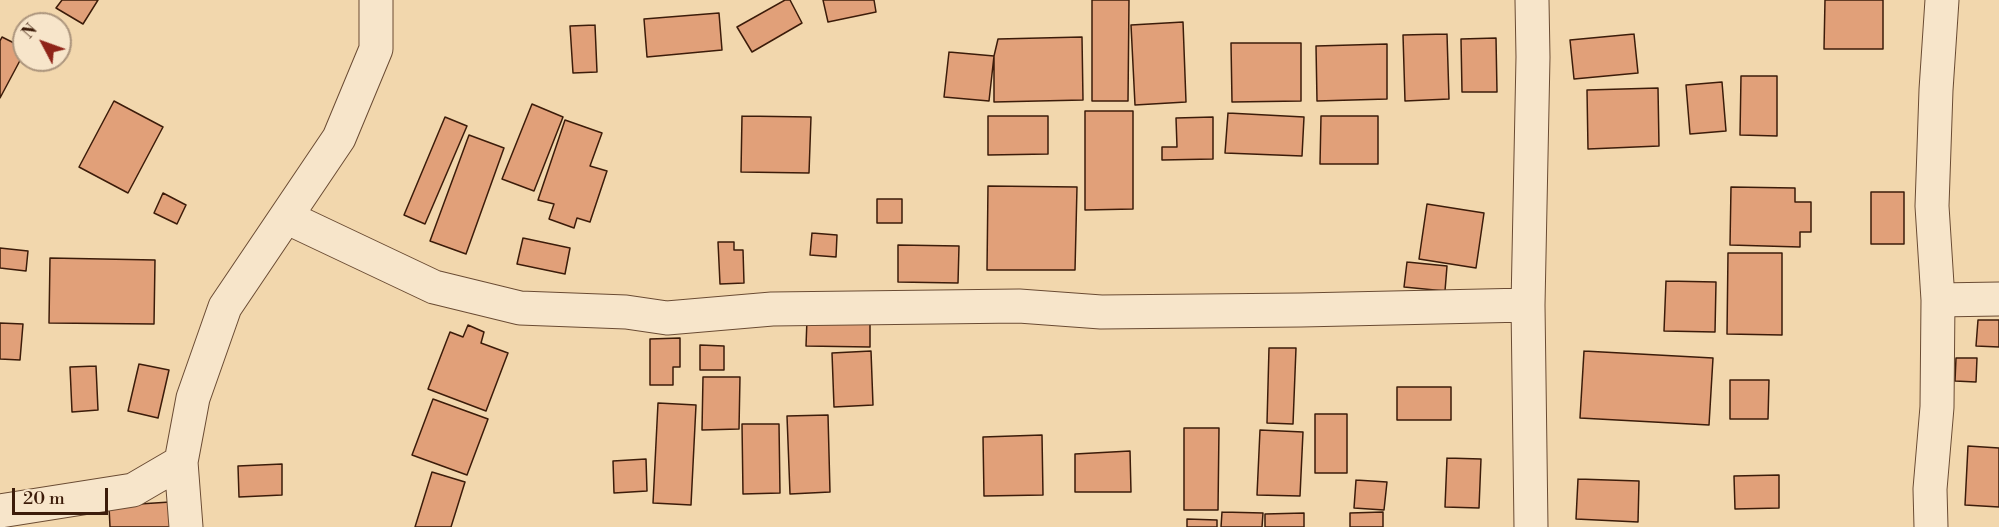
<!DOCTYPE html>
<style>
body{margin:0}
#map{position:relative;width:1999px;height:527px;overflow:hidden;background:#f2d7ad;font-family:"Libre Bodoni",serif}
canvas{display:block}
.north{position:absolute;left:12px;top:12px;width:60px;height:60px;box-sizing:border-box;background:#f7e5ca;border:2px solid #ac957d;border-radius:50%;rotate:311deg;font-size:16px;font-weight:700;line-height:24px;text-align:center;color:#3c1c0a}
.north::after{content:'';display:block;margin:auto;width:21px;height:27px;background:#8f2418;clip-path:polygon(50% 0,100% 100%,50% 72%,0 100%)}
.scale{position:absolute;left:12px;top:488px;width:96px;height:27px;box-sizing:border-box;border:3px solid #3c1c0a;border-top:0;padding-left:8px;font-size:18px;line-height:21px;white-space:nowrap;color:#3c1c0a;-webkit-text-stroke:4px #f7e5ca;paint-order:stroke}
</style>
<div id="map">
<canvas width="1999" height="527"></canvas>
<div class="north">N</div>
<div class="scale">20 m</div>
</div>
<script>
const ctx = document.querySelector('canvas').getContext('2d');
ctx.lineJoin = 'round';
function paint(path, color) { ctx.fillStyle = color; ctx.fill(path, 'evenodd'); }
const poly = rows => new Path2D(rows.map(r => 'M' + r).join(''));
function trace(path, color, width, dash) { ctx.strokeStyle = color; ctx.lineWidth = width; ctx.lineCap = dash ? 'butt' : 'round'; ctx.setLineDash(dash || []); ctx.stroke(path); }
const building = poly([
 [62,0,98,0,83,24,56,8,62,0],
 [785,0,790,0,802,23,752,52,737,27,785,0],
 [823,0,874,0,876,12,828,22,823,0],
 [1092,0,1129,0,1128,101,1092,101,1092,0],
 [1825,0,1883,0,1883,49,1824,49,1825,0],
 [719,13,722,50,647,57,644,19,719,13],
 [1183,22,1186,102,1135,105,1131,25,1183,22],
 [595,25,597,72,573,73,570,26,595,25],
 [1447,34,1449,99,1405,101,1403,35,1447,34],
 [1634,34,1638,73,1574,79,1570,40,1634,34],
 [2,37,24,48,24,53,0,98,0,41,2,37],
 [1082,37,1083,100,994,102,994,56,998,39,1082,37],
 [1496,38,1497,92,1462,92,1461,39,1496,38],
 [1231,43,1301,43,1301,101,1232,102,1231,43],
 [1387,44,1387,99,1317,101,1316,46,1387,44],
 [949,52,994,56,989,101,944,97,949,52],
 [1741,76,1777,76,1777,136,1740,135,1741,76],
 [1722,82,1726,131,1690,134,1686,85,1722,82],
 [1658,88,1659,146,1588,149,1587,90,1658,88],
 [114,101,163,127,128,193,79,167,114,101],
 [532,104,563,117,534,191,502,179,532,104],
 [1085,111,1133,111,1133,209,1085,210,1085,111],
 [1228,113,1304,117,1302,156,1225,153,1228,113],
 [742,116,811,117,809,173,741,172,742,116],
 [988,116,1048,116,1048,154,988,155,988,116],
 [1321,116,1378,116,1378,164,1320,164,1321,116],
 [445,117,467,126,425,224,404,215,445,117],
 [1213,117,1213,159,1162,160,1162,147,1177,147,1176,118,1213,117],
 [565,120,602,133,590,166,607,171,590,222,577,218,574,228,549,219,554,204,538,200,565,120],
 [469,135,504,148,466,254,430,241,469,135],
 [988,186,1077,187,1075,270,987,270,988,186],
 [1731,187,1795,188,1795,202,1811,202,1811,232,1800,232,1800,247,1730,245,1731,187],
 [1871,192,1904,192,1904,244,1871,244,1871,192],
 [163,193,186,205,177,224,154,213,163,193],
 [877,199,902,199,902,223,877,223,877,199],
 [1427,204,1484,213,1476,268,1419,259,1427,204],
 [812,233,837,235,836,257,810,255,812,233],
 [523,238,570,248,565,274,517,264,523,238],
 [718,242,734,242,734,250,743,250,744,283,720,284,718,242],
 [898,245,959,246,958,283,898,282,898,245],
 [0,248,28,251,26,271,0,268,0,248],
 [1728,253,1782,253,1782,335,1727,334,1728,253],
 [50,258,155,260,154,324,49,323,50,258],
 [1407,262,1447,266,1445,291,1404,287,1407,262],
 [1666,281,1716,282,1715,332,1664,331,1666,281],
 [807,319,870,320,870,347,806,346,807,319],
 [1978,320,1999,320,1999,347,1976,346,1978,320],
 [0,323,23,324,20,360,0,359,0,323],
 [468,325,484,332,481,343,508,353,486,411,428,389,450,332,463,337,468,325],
 [680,338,680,367,673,367,673,385,650,385,650,339,680,338],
 [700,345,724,346,724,370,700,370,700,345],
 [1269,348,1296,348,1293,424,1267,423,1269,348],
 [871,351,873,405,834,407,832,353,871,351],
 [1584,351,1713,358,1709,425,1580,418,1584,351],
 [1956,358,1977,358,1976,382,1955,381,1956,358],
 [139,364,169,370,158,418,128,411,139,364],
 [96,366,98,410,72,412,70,367,96,366],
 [703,377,740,377,739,429,702,430,703,377],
 [1730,380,1769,380,1768,419,1730,419,1730,380],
 [1397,387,1451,387,1451,420,1397,420,1397,387],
 [433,399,488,419,467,475,412,455,433,399],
 [658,403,696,405,691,505,653,503,658,403],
 [1315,414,1347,414,1347,473,1315,473,1315,414],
 [828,415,830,492,790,494,787,416,828,415],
 [742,424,779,424,780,493,743,494,742,424],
 [1184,428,1219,428,1218,510,1184,510,1184,428],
 [1260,430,1303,432,1300,496,1257,495,1260,430],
 [1042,435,1043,495,984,496,983,437,1042,435],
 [1968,446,1999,448,1999,507,1965,505,1968,446],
 [1130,451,1131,492,1075,492,1075,454,1130,451],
 [1447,458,1481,459,1479,508,1445,507,1447,458],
 [646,459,647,491,614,493,613,461,646,459],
 [282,464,282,495,239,497,238,466,282,464],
 [432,472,465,482,451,527,415,527,432,472],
 [1779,475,1779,508,1735,509,1734,476,1779,475],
 [1578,479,1639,481,1638,522,1576,519,1578,479],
 [1356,480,1387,482,1384,510,1354,508,1356,480],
 [170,502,172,527,110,527,109,506,170,502],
 [1222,512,1263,513,1262,527,1221,527,1222,512],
 [1383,512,1383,527,1350,527,1350,513,1383,512],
 [1304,513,1304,527,1265,527,1265,514,1304,513],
 [1187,519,1217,520,1217,527,1187,527,1187,519]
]);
const street = poly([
 [286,217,434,287,520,308,626,312,667,318,772,309,1019,306,1101,312,1301,310,1528,305],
 [1938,300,1999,299],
 [181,462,186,527],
 [0,511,133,490,181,462,193,398,225,307,339,138,376,49,376,0],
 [1531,527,1528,305,1533,57,1532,0],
 [1931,527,1930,489,1937,407,1938,300,1932,206,1936,90,1942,0]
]);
paint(building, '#e1a079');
trace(building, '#3c1c0a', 1.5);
trace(street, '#6a4b33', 35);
trace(street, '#f7e5ca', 33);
</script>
